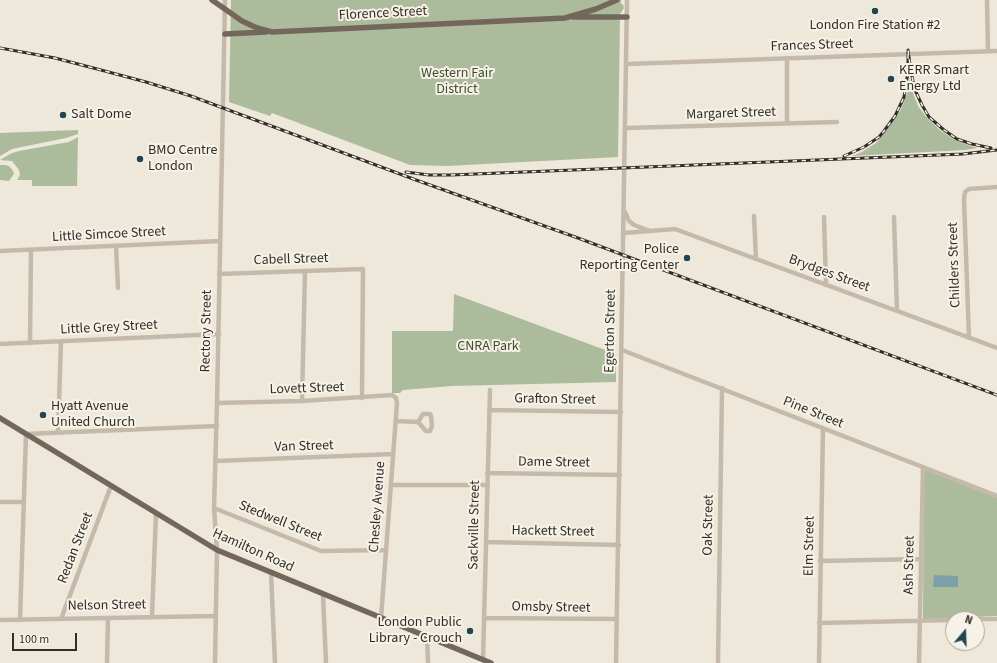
<!DOCTYPE html>
<style>
body{margin:0}
#map{position:relative;width:997px;height:663px;overflow:hidden;background:#eee8db;font-family:"Source Sans 3",sans-serif}
canvas{display:block}
.north{position:absolute;left:945px;top:611px;width:40px;height:40px;box-sizing:border-box;background:#f7f2e7;border:1px solid #a9a39b;border-radius:50%;rotate:19deg;font-size:11px;font-weight:700;line-height:16px;text-align:center;color:#332d28}
.north::after{content:'';display:block;margin:auto;width:14px;height:18px;background:#22454f;clip-path:polygon(50% 0,100% 100%,50% 72%,0 100%)}
.scale{position:absolute;left:12px;top:633px;width:65px;height:18px;box-sizing:border-box;border:2px solid #332d28;border-top:0;padding-left:5px;font-size:12px;line-height:14px;white-space:nowrap;color:#332d28;-webkit-text-stroke:3px #f7f2e7;paint-order:stroke}
</style>
<div id="map">
<canvas width="997" height="663"></canvas>
<div class="north">N</div>
<div class="scale">100 m</div>
</div>
<script>
const ctx = document.querySelector('canvas').getContext('2d');
ctx.lineJoin = 'round';
function paint(path, color) { ctx.fillStyle = color; ctx.fill(path, 'evenodd'); }
const poly = rows => new Path2D(rows.map(r => 'M' + r).join(''));
function trace(path, color, width, dash) { ctx.strokeStyle = color; ctx.lineWidth = width; ctx.lineCap = dash ? 'butt' : 'round'; ctx.setLineDash(dash || []); ctx.stroke(path); }
function drawText(font, color, halo, rows, align = 'center') {
  ctx.font = font + ' "Source Sans 3",sans-serif'; ctx.lineWidth = 4; ctx.setLineDash([]); ctx.textBaseline = 'middle'; ctx.strokeStyle = halo; ctx.fillStyle = color; for (const [text, x, y, turn = 0] of rows) {
    ctx.save(); ctx.translate(x, y); ctx.rotate((+turn || 0) * Math.PI / 180); ctx.textAlign = isNaN(turn) ? turn : align; if (halo) ctx.strokeText(text, 0, 0); ctx.fillText(text, 0, 0); ctx.restore();
  }
}
const green = poly([
 [231,0,621,0,621,4,623,4,624,8,620,14,618,157,447,166,410,165,272,113,270,116,229,102],
 [910,78,911,88,918,106,928,119,941,131,957,141,977,148,965,150,852,156,862,152,876,143,887,130,900,111,907,94],
 [78,130,78,134,66,138,12,149,0,156,0,133],
 [78,137,77,186,32,186,32,180,17,180,20,175,19,170,12,161,0,160,12,153,19,151,69,142],
 [0,165,6,165,10,167,13,171,14,174,9,181,0,180],
 [454,294,616,354,616,382,452,386,403,390,400,393,392,393,392,331,453,331],
 [924,469,997,497,997,616,923,619]
]);
const water = poly([
 [934,575,958,576,958,587,933,587]
]);
const minor = poly([
 [987,0,988,51],
 [627,64,997,51],
 [787,123,787,58],
 [626,128,837,122],
 [625,212,629,221,634,225,650,231],
 [754,216,756,259],
 [824,217,826,285],
 [894,217,897,311],
 [624,233,675,229,997,348],
 [116,246,118,288],
 [0,251,220,241],
 [219,274,363,269,362,398],
 [969,338,964,200,965,192,969,189,997,187],
 [30,343,31,250],
 [0,344,219,334],
 [622,350,997,496],
 [302,401,305,271],
 [217,403,302,401,392,395,396,398,397,403,381,618],
 [489,410,621,412],
 [396,421,418,422,426,431,430,431,432,426,431,416,430,414,423,414,418,422],
 [58,432,61,341],
 [216,461,393,454],
 [487,473,620,475],
 [392,485,487,485],
 [0,502,23,502],
 [214,508,321,551,386,550],
 [486,542,619,545],
 [820,561,921,559],
 [271,573,275,663],
 [323,595,326,663],
 [152,616,156,513],
 [484,618,617,619],
 [61,619,111,486],
 [977,619,997,619],
 [0,620,215,616],
 [20,620,26,434,217,426],
 [819,623,953,620],
 [427,637,428,663],
 [483,660,490,390],
 [107,663,108,618],
 [215,663,217,550,214,508,217,403,225,0],
 [616,663,627,0],
 [718,663,722,388],
 [819,663,823,429],
 [919,663,923,467]
]);
const major = poly([
 [212,0,242,21,257,28,272,32,565,18,596,9,617,0],
 [573,17,627,17],
 [225,34,266,32],
 [0,418,217,550,491,663]
]);
const rail = poly([
 [0,48,55,58,101,70,146,82,191,96,416,180,578,238,997,395],
 [844,156,864,147,879,137,884,131,895,116,904,97,908,72,908,50,911,72,915,90,922,105,929,117,944,130,957,139,972,144,991,148],
 [406,172,429,175,451,175,963,154,997,150]
]);
const markers = [
 [875,11,4,"#22454f"],
 [891,79,4,"#22454f"],
 [63,115,4,"#22454f"],
 [140,159,4,"#22454f"],
 [687,258,4,"#22454f"],
 [43,415,4,"#22454f"],
 [470,631,4,"#22454f"]
];
const streetNames = [
 ["Florence Street",383,14,-3],
 ["Frances Street",812,46,-2],
 ["Margaret Street",731,114,-2],
 ["Little Simcoe Street",109,235,-3],
 ["Cabell Street",291,260,-2],
 ["Childers Street",955,265,-92],
 ["Brydges Street",829,274,20],
 ["Little Grey Street",109,328,-3],
 ["Rectory Street",207,331,-89],
 ["Egerton Street",611,331,-89],
 ["Lovett Street",307,389,-2],
 ["Grafton Street",555,400,1],
 ["Pine Street",813,413,22],
 ["Van Street",304,447,-2],
 ["Dame Street",554,463,1],
 ["Chesley Avenue",378,507,-86],
 ["Stedwell Street",280,522,22],
 ["Sackville Street",475,525,-89],
 ["Oak Street",709,525,-89],
 ["Hackett Street",553,532,1],
 ["Elm Street",810,546,-89],
 ["Redan Street",76,548,-69],
 ["Hamilton Road",253,551,24],
 ["Ash Street",910,565,-89],
 ["Nelson Street",107,606,-1],
 ["Omsby Street",551,608,1]
];
const poiNames = [
 ["London Fire Station #2",875,26,"center"],
 ["KERR Smart",899,71],
 ["Energy Ltd",899,87],
 ["Salt Dome",71,115],
 ["BMO Centre",148,151],
 ["London",148,167],
 ["Police",679,250,"right"],
 ["Reporting Center",679,266,"right"],
 ["Hyatt Avenue",51,407],
 ["United Church",51,423],
 ["London Public",462,623,"right"],
 ["Library - Crouch",462,639,"right"]
];
const parkNames = [
 ["Western Fair",457,74],
 ["District",457,90],
 ["CNRA Park",488,347]
];
paint(green, '#adbb9d');
paint(water, '#7e9fa8');
trace(minor, '#c5baa9', 4.5);
trace(major, '#73675b', 5.5);
trace(rail, '#332d28', 3);
trace(rail, '#f7f2e7', 1.5, [4.5]);
for (const [x, y, r, color] of markers) { const dot = new Path2D(); dot.arc(x, y, r, 0, 2 * Math.PI); ctx.fillStyle = color; ctx.fill(dot); trace(dot, '#f7f2e7', 1.5); }
drawText('14px', '#332d28', '#f7f2e7', streetNames);
drawText('14px', '#332d28', '#f7f2e7', poiNames, 'left');
drawText('14px', '#3e4e2f', '#f7f2e7', parkNames);
</script>
